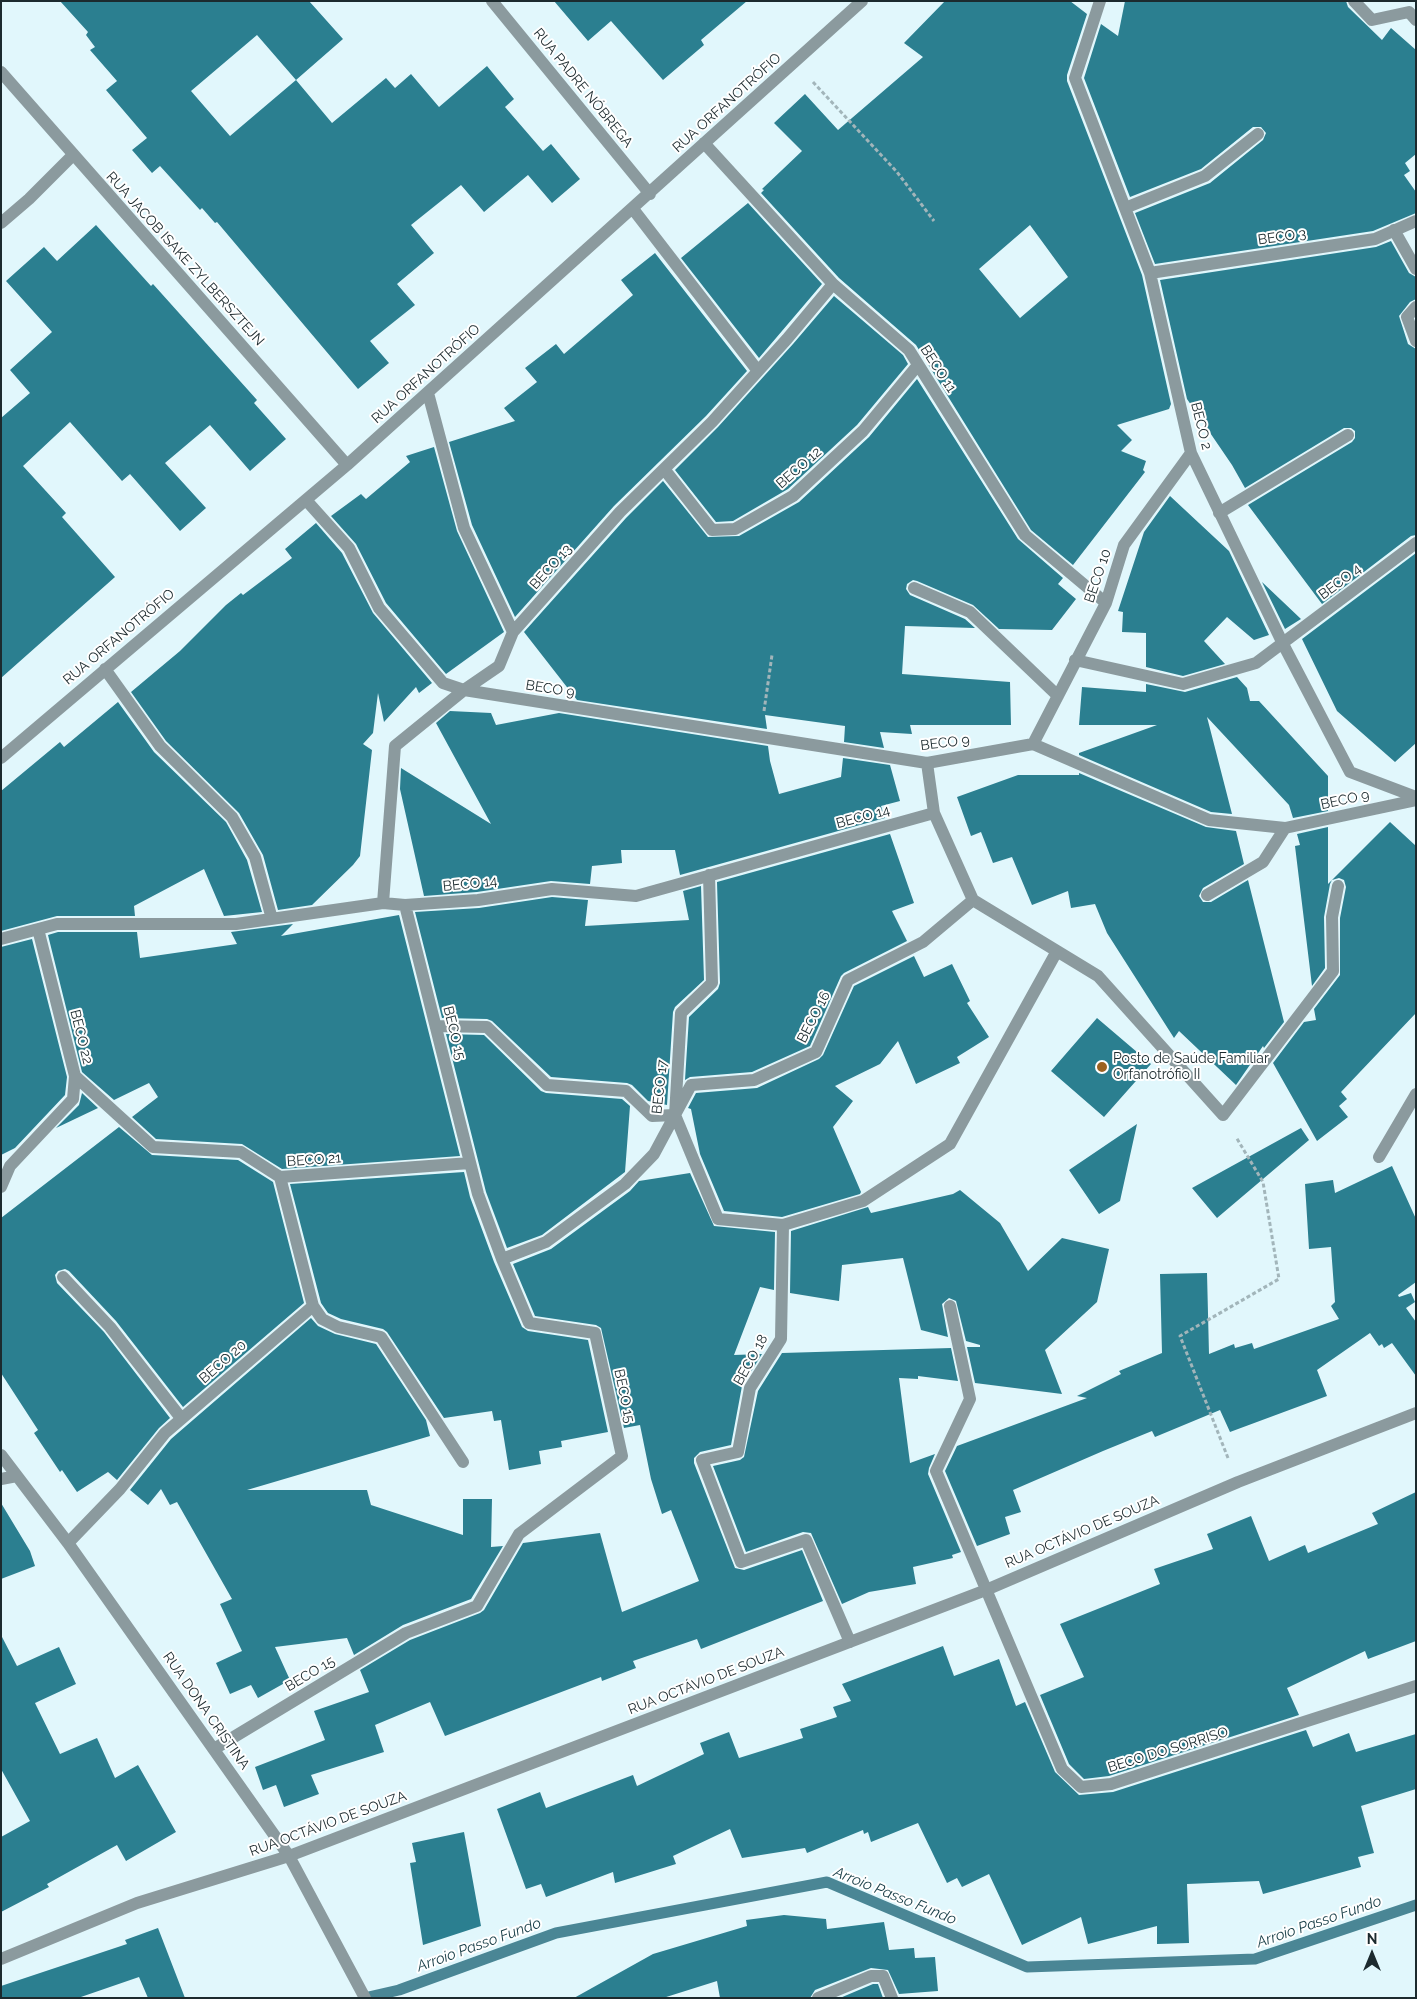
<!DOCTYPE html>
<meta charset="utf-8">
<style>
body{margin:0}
#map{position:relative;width:1417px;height:1999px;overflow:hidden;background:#e1f7fc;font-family:Raleway,sans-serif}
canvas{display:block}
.frame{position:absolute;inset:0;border:2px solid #1c2a2e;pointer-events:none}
.north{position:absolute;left:1347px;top:1929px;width:50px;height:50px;-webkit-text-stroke:4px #fff;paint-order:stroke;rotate:0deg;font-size:14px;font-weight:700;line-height:20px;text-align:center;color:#1c2a2e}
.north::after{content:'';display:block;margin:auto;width:18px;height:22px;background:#1c2a2e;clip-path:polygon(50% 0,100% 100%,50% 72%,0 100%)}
</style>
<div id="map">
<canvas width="1417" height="1999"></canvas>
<div class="frame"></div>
<div class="north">N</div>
</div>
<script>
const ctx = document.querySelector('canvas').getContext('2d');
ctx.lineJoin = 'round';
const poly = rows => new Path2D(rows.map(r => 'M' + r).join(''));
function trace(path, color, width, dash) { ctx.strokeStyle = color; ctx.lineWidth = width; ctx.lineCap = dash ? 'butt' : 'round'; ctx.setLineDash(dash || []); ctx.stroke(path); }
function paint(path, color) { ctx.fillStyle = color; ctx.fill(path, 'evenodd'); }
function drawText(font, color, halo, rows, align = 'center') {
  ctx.font = font + ' Raleway,sans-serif'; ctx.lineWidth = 4; ctx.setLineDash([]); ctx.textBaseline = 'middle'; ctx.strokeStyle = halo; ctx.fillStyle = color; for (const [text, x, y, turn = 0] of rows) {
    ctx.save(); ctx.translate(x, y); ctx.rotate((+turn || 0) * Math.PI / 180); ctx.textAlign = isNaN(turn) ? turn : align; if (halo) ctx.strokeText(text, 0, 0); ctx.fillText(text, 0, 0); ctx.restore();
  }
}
const stream = poly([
 [364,1998,399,1990,556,1933,827,1882,1027,1967,1255,1959,1416,1905]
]);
const building = poly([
 [60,1,309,1,343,39,296,80,332,123,386,78,395,88,411,74,439,107,487,66,514,99,505,107,543,151,551,144,580,179,552,203,528,175,484,212,461,185,411,225,434,253,397,284,415,305,370,341,389,363,358,389,217,222,215,223,202,208,200,210,160,166,152,173,132,150,147,138,106,90,117,81,90,50,95,47,86,35,88,32],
 [257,35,296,80,230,136,191,91],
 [554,1,747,1,701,40,704,45,663,80,611,21,588,41],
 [945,1,1070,1,1087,14,1067,75,1067,81,1142,275,1171,404,1169,409,1117,425,1132,440,1121,451,1146,461,1143,470,1145,472,1073,565,1031,530,916,345,839,278,761,193,764,190,762,189,802,151,774,123,805,94,838,130,923,57,904,43],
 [1030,225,1068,277,1020,318,979,269],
 [1125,1,1346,1,1348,7,1382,40,1391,28,1416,50,1416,154,1405,163,1410,171,1404,175,1416,192,1416,213,1373,231,1155,264,1135,213,1210,183,1263,140,1266,133,1261,127,1253,127,1201,169,1130,197,1084,78,1101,24,1118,36],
 [748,203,822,284,759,358,681,258],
 [96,225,151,286,153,284,257,400,254,403,286,439,250,471,210,425,165,463,206,508,180,531,130,474,122,481,70,422,23,466,66,513,62,517,115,577,1,678,1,418,30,393,10,370,52,332,6,281,44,247,57,261],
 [1391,241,1409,273,1416,277,1416,299,1410,302,1399,316,1408,344,1416,349,1416,535,1411,536,1322,604,1248,505,1352,442,1355,438,1355,431,1351,428,1344,428,1245,488,1232,465,1187,399,1160,280,1376,247],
 [655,253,747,371,706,416,614,506,515,617,472,525,449,442,515,421,504,408,537,382,525,368,556,344,564,354,633,295,621,280],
 [834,296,903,355,908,364,857,425,788,489,733,521,716,522,675,470,718,427,793,344],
 [917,379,1018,539,1063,578,1058,584,1076,599,1052,630,999,629,973,605,917,581,913,580,907,584,906,589,910,595,965,619,975,628,905,626,902,674,1010,682,1011,725,910,725,912,734,880,732,884,748,844,742,845,726,765,715,767,729,577,700,524,632,626,518,663,481,708,537,739,536,799,502,869,437],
 [434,447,457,531,504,632,446,674,386,603,356,544,331,516,361,494,366,499,410,462,406,456],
 [1170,496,1229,551,1269,635,1254,640,1227,617,1204,641,1225,664,1183,676,1146,667,1146,633,1122,632,1123,612,1118,611,1144,532],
 [316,523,342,553,373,613,432,683,419,693,416,687,384,722,378,693,373,733,363,744,372,750,360,856,353,865,312,905,278,910,263,855,239,813,166,741,131,692,180,651,226,605,241,593,243,595,292,558,285,549],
 [1416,553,1416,743,1395,762,1337,711,1302,639],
 [1262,582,1301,619,1285,629],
 [1237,677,1247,688,1250,701,1259,701,1328,776,1328,811,1293,818,1289,805,1207,717,1232,814,1211,812,1079,755,1079,753,1157,725,1079,725,1082,687,1146,692,1146,684,1185,692],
 [118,702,154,752,226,822,247,860,262,912,224,916,204,869,134,906,135,916,57,916,1,931,1,791,60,742,64,747],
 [450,711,491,713,496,725,559,713,768,746,770,761,779,794,841,777,843,758,890,765,900,801,881,806,885,818,680,875,675,850,621,850,622,863,592,866,590,884,551,881,477,892,424,896,400,789,401,768,491,824,436,723],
 [1079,773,1206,827,1236,831,1244,864,1203,888,1199,896,1203,902,1211,902,1248,880,1284,1022,1264,1048,1263,1046,1236,1085,1179,1031,1174,1038,1107,933,1095,904,1071,908,1068,891,1032,905,1012,857,993,863,981,832,971,836,957,797,1018,775,1079,775],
 [1390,822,1416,846,1416,1013,1341,1092,1347,1099,1339,1106,1348,1117,1317,1141,1273,1063,1304,1022,1316,1020,1314,1009,1340,975,1340,918,1346,887,1344,880,1339,878,1332,880,1330,884,1324,917,1325,968,1312,986,1295,846,1300,845,1297,834,1328,827,1328,884],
 [890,834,914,903,892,911,907,941,844,973,841,976,810,1046,752,1072,690,1077,685,1080,689,1017,718,989,720,983,717,882],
 [701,886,704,980,675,1007,673,1012,667,1105,648,1101,632,1085,627,1083,551,1077,492,1021,487,1019,442,1018,415,912,479,908,552,897,588,900,585,926,689,920,683,891],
 [399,915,460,1156,282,1169,242,1144,156,1139,132,1117,158,1097,149,1083,114,1100,82,1072,48,935,58,932,137,932,140,958,237,944,231,932,293,924,281,936],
 [32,939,67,1077,65,1095,15,1148,1,1155,1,947],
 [914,956,924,977,952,964,970,1001,967,1003,989,1037,957,1057,960,1063,916,1084,898,1041,880,1064,835,1086,853,1101,833,1127,861,1192,860,1194,782,1217,724,1211,700,1154,691,1109,688,1108,696,1093,757,1088,819,1059,823,1055,854,986],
 [1097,1018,1151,1064,1104,1117,1051,1071],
 [446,1034,484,1035,541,1091,546,1093,622,1099,630,1106,625,1172,542,1235,507,1248,486,1192],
 [82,1093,98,1108,56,1128,79,1105],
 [1137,1124,1120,1201,1099,1214,1069,1170],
 [119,1127,152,1155,238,1160,273,1182,304,1303,183,1407,116,1321,69,1271,65,1269,58,1271,55,1275,57,1283,104,1332,170,1418,159,1428,117,1480,108,1472,77,1492,62,1470,60,1472,34,1433,38,1430,1,1373,1,1218],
 [1301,1128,1309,1140,1217,1218,1192,1188],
 [1392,1166,1416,1219,1416,1282,1398,1295,1399,1297,1411,1293,1415,1302,1406,1308,1416,1322,1416,1376,1392,1343,1384,1348,1382,1344,1379,1346,1370,1333,1317,1370,1327,1396,1230,1432,1220,1410,1155,1437,1152,1431,1103,1451,1013,1490,1021,1512,1005,1517,1010,1534,977,1546,945,1471,957,1446,1087,1398,1077,1396,1121,1374,1119,1371,1162,1353,1160,1274,1207,1273,1209,1354,1234,1344,1235,1348,1252,1343,1254,1349,1339,1319,1331,1306,1335,1302,1331,1247,1309,1249,1305,1184,1333,1180,1335,1193],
 [464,1172,470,1197,494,1262,522,1327,528,1331,588,1340,608,1432,561,1441,562,1447,539,1451,541,1464,509,1470,501,1420,494,1421,492,1411,444,1418,387,1332,383,1329,341,1319,328,1313,321,1303,290,1184],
 [690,1173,714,1226,775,1232,774,1290,760,1287,734,1355,762,1354,742,1386,731,1445,700,1452,694,1458,694,1463,735,1568,744,1570,802,1550,823,1601,701,1649,697,1639,633,1661,636,1668,602,1681,601,1677,445,1736,430,1702,375,1725,384,1752,311,1775,319,1794,284,1807,276,1785,263,1790,255,1767,325,1740,314,1711,369,1692,360,1670,410,1640,480,1613,484,1610,523,1543,600,1533,622,1612,699,1581,671,1510,662,1514,651,1479,640,1425,624,1428,601,1328,596,1325,535,1316,513,1264,551,1249,630,1191,639,1181],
 [960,1190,1000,1223,1028,1271,1062,1238,1109,1249,1097,1302,1045,1350,1062,1394,975,1383,967,1347,980,1347,980,1345,966,1341,956,1301,949,1298,942,1304,948,1337,921,1330,903,1258,842,1265,839,1301,790,1293,791,1231,868,1207,871,1213,953,1194],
 [311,1318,318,1326,335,1334,376,1344,426,1420,430,1436,247,1490,367,1490,371,1505,463,1535,463,1499,492,1499,491,1547,503,1546,471,1599,403,1625,354,1655,347,1638,275,1647,290,1680,258,1698,251,1685,230,1694,216,1663,242,1651,220,1604,232,1599,177,1502,170,1505,161,1489,148,1505,130,1490,171,1439],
 [951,1348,958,1381,918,1376,918,1379,899,1378,910,1463,935,1454,929,1468,928,1474,961,1552,952,1555,953,1558,913,1567,916,1584,869,1592,842,1604,811,1533,803,1532,746,1552,713,1466,740,1460,744,1457,758,1391,782,1353],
 [1416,1492,1416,1641,1368,1659,1365,1651,1287,1688,1299,1715,1109,1776,1084,1779,1069,1764,1040,1695,1084,1677,1060,1624,1160,1584,1154,1569,1213,1549,1207,1534,1251,1516,1269,1561,1305,1545,1308,1553,1378,1524,1372,1513],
 [1,1503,30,1551,35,1566,1,1579],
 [1,1635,17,1666,59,1647,76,1684,35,1703,60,1754,97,1738,115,1778,138,1765,176,1832,126,1861,117,1845,47,1884,49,1887,1,1912,1,1837,30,1821,1,1769],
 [943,1646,954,1676,999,1659,1016,1706,1025,1702,1055,1772,1079,1795,1113,1792,1306,1730,1313,1747,1349,1733,1356,1752,1416,1734,1416,1789,1361,1806,1374,1853,1358,1857,1361,1867,1263,1894,1259,1881,1187,1884,1189,1943,1157,1944,1157,1926,1088,1944,1081,1917,1022,1945,989,1874,962,1887,957,1878,947,1883,918,1823,871,1842,868,1832,864,1834,863,1830,807,1853,805,1848,742,1858,730,1829,673,1856,676,1864,615,1883,613,1872,546,1897,541,1884,526,1889,497,1809,540,1792,546,1808,633,1775,637,1786,704,1754,700,1743,729,1732,739,1758,803,1738,800,1729,837,1717,833,1707,851,1701,842,1684],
 [464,1832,481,1926,423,1945,410,1863,416,1862,412,1843],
 [784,1915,826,1919,827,1929,884,1922,889,1950,914,1948,915,1958,935,1957,938,1991,899,1994,888,1970,871,1968,815,1990,810,1998,720,1998,717,1981,663,1998,574,1998,653,1954,747,1926,746,1920],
 [158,1928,185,1998,148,1998,139,1977,78,1998,1,1998,1,1986,127,1944,125,1940],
 [873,1984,878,1984,883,1998,840,1998]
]);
const path = poly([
 [813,82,897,172,934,221],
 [764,711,772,655],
 [1228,1458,1180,1336,1279,1279,1263,1182,1236,1137]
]);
const minor = poly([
 [492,1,650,194],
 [1100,1,1075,78,1150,273,1191,453,1283,644,1350,772,1416,797],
 [1354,1,1372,20,1409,12,1416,20],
 [1,72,347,465],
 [704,143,833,284,909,350,1025,535,1106,603],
 [1125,208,1205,176,1258,134],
 [633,209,758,371],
 [1,223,29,199,73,155],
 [1394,230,1416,269],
 [1150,273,1375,239,1416,221],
 [1416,307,1407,317,1416,341],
 [428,393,464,528,513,632],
 [664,469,712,530,735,529,793,496,863,431,918,365],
 [306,500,349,548,379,608,443,683,464,690,927,763,1033,744,1209,820,1285,828,1416,800],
 [1219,513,1348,435],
 [914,588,970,612,1058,696],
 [1075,660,1183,684,1256,663,1416,543],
 [105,669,160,746,232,817,255,857,272,919],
 [1033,744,1106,603,1124,545,1191,453],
 [1,758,347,465,862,1],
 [927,763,934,813,973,900,1098,976,1223,1115,1333,971,1332,917,1338,886],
 [709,875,712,983,681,1013,675,1115,718,1219,783,1225,863,1201,950,1144,1057,951],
 [1207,895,1263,862,1285,828],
 [383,903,395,746,464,690,499,666,513,632,620,512,712,422,787,339,833,284],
 [1,939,57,924,236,924,383,903,405,905,478,900,552,889,636,896,934,813],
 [437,1026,487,1027,547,1085,626,1091,652,1116,675,1115],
 [75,1076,153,1147,241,1152,280,1177,470,1163],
 [1379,1157,1416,1094],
 [1,1187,10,1166,73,1099,75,1076,38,929],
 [783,1225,781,1339,750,1388,738,1452,702,1460,741,1562,806,1540,850,1642],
 [502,1259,546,1242,625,1184,654,1154,691,1085,754,1080,816,1052,848,980,923,942,973,900],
 [63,1277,110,1327,181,1418],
 [313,1306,322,1319,338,1327,381,1337,463,1462],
 [950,1306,970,1399,936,1471,1062,1769,1081,1787,1111,1784,1416,1686],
 [1,1455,68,1543,289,1856,365,1998],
 [1,1479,17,1476],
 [68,1543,120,1489,165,1433,313,1306,280,1177],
 [214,1749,406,1633,477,1606,519,1534,622,1456,595,1333,529,1323,502,1259,478,1194,405,905],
 [1,1959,137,1903,289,1856,986,1590,1238,1482,1416,1413],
 [818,1998,871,1976,883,1976,892,1998]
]);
const markers = [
 [1102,1067,6,"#9c6221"]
];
const streetNames = [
 ["RUA PADRE NÓBREGA",583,88,51],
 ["RUA ORFANOTRÓFIO",727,103,-42],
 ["BECO 3",1282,237,-8],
 ["RUA JACOB ISAKE ZYLBERSZTEJN",185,259,48],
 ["BECO 11",938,369,57],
 ["RUA ORFANOTRÓFIO",426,374,-42],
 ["BECO 2",1201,426,76],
 ["BECO 12",799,468,-41],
 ["BECO 13",551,567,-48],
 ["BECO 10",1098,576,-71],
 ["BECO 4",1340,582,-37],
 ["RUA ORFANOTRÓFIO",119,637,-40],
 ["BECO 9",550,689,9],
 ["BECO 9",945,743,-7],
 ["BECO 9",1345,800,-12],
 ["BECO 14",863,817,-15],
 ["BECO 14",470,884,-6],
 ["BECO 16",814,1017,-63],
 ["BECO 15",454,1033,76],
 ["BECO 22",81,1037,76],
 ["BECO 17",660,1087,-84],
 ["BECO 21",314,1160,-4],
 ["BECO 18",751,1360,-61],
 ["BECO 20",223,1362,-41],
 ["BECO 15",624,1396,78],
 ["RUA OCTÁVIO DE SOUZA",1082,1532,-23],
 ["BECO 15",310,1674,-31],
 ["RUA OCTÁVIO DE SOUZA",706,1681,-21],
 ["RUA DONA CRISTINA",206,1711,55],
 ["BECO DO SORRISO",1168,1750,-17],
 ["RUA OCTÁVIO DE SOUZA",328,1824,-20]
];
const poiNames = [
 ["Posto de Saúde Familiar",1113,1059],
 ["Orfanotrófio II",1113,1075]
];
const waterNames = [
 ["Arroio Passo Fundo",895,1896,22],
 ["Arroio Passo Fundo",1319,1922,-19],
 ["Arroio Passo Fundo",479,1945,-20]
];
trace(stream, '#4a8695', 11);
paint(building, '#2b7f90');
trace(path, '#a2b5ba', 3, [4, 2.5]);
trace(minor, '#8b9a9e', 12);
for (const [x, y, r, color] of markers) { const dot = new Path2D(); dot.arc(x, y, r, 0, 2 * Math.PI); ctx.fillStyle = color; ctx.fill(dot); trace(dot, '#fff', 2); }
drawText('14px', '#1c2a2e', '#fff', streetNames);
drawText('14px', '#1c2a2e', '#fff', poiNames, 'left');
drawText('italic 15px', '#1d424b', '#fff', waterNames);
</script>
